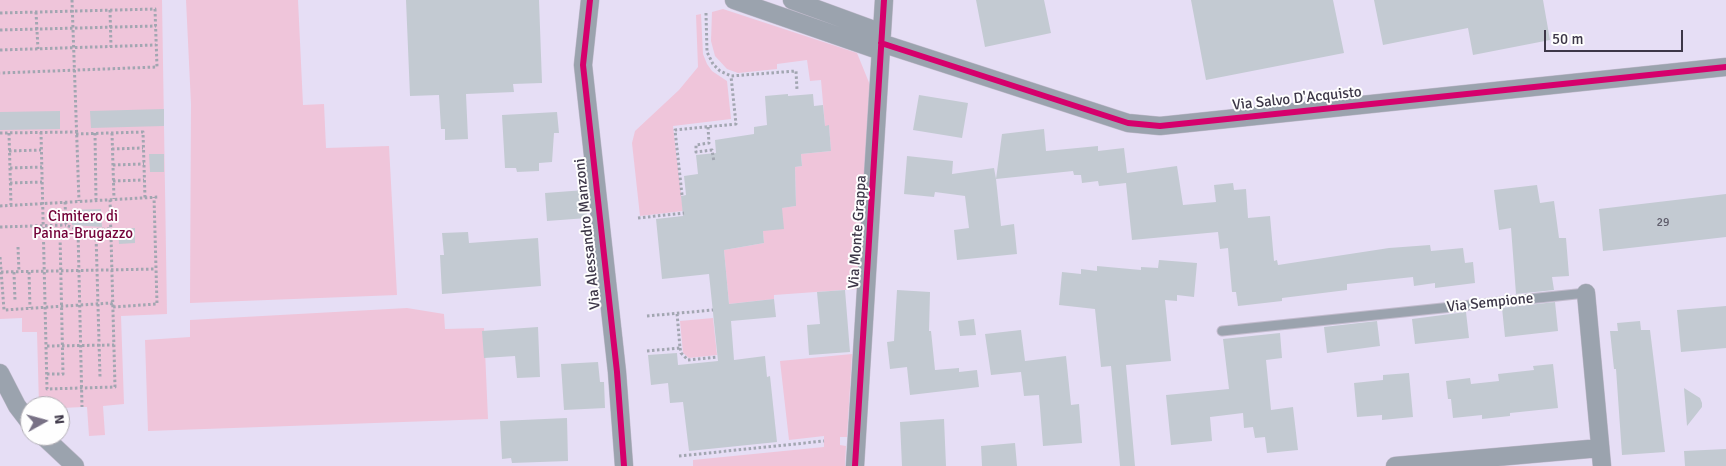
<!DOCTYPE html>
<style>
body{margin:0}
#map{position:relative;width:1726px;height:466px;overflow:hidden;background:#e6def5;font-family:Signika,sans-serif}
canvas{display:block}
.north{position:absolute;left:20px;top:396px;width:50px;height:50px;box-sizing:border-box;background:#fefefe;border:1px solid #b1aeb5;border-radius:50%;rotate:83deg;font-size:14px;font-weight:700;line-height:20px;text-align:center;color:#3d3748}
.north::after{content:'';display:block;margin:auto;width:18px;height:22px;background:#787185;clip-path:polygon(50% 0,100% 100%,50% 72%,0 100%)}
.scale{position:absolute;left:1544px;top:30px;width:139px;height:22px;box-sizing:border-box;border:2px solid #3d3748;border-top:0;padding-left:6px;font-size:15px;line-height:18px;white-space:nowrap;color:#3d3748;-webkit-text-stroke:4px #fefefe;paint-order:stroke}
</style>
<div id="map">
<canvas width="1726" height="466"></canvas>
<div class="north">N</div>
<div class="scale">50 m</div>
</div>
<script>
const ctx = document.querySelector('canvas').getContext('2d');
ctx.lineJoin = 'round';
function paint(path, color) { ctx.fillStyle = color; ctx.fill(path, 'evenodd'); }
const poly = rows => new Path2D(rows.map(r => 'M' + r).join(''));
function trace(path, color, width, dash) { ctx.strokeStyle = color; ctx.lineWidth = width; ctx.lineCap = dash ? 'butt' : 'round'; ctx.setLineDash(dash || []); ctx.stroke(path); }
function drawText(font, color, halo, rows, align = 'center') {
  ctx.font = font + ' Signika,sans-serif'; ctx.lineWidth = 4; ctx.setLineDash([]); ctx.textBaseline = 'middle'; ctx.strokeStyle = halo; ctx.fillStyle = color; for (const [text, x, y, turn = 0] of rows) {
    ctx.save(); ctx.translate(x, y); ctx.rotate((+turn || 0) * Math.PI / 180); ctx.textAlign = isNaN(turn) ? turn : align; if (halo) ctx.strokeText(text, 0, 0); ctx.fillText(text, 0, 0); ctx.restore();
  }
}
const green = poly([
 [0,0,162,0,167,314,121,316,124,404,103,406,105,435,89,436,87,407,82,407,63,408,65,436,57,437,60,436,60,406,39,406,37,332,22,332,22,318,0,319],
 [186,0,298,0,303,105,324,104,326,148,389,146,397,295,190,303,191,104],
 [723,9,857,53,870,85,857,289,774,295,774,299,729,304,724,250,764,243,762,221,773,209,796,206,795,167,802,166,801,154,831,151,829,126,825,126,821,80,810,81,807,60,777,64,777,69,738,73,727,69,715,56,711,41,712,12],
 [701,14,703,54,707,64,712,71,727,81,731,119,673,126,683,211,640,216,632,143,635,131,679,90,698,67,696,15],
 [407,308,444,314,445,329,484,328,488,419,148,431,145,340,190,337,190,320],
 [713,318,717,355,689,358,683,353,680,321],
 [852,354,847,437,840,437,840,445,846,446,845,466,693,466,693,460,824,447,824,436,789,440,780,361]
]);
const building = poly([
 [406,0,539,0,542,83,513,84,514,92,466,94,468,139,445,140,445,129,441,129,439,95,410,96],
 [976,0,1044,0,1051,33,985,47],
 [1191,0,1333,0,1344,53,1206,80],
 [1374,0,1543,0,1550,40,1473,55,1468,28,1383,45],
 [788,94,788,96,813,94,814,106,823,105,825,126,829,125,831,151,801,154,802,166,795,167,796,206,782,208,784,229,763,231,764,243,724,250,729,304,774,299,776,317,731,321,734,360,765,356,767,377,770,376,777,442,689,451,683,402,670,403,668,383,651,385,648,355,677,353,678,365,718,361,709,274,662,279,656,219,683,216,681,196,686,195,684,176,698,174,696,155,716,153,715,140,754,134,754,127,767,125,765,96],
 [919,95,968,103,962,138,913,130],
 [164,109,164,126,91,128,90,111],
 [60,111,60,129,0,130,0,112],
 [557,112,559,133,554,133,552,162,539,163,539,171,517,172,516,168,505,168,502,115],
 [1044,129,1046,151,1098,146,1098,151,1124,148,1127,173,1177,166,1183,205,1216,202,1214,185,1233,183,1234,190,1246,189,1248,218,1270,216,1274,261,1277,260,1278,265,1389,248,1430,245,1431,251,1463,248,1465,263,1473,262,1475,283,1435,288,1435,283,1414,286,1413,277,1347,284,1347,290,1282,298,1282,301,1238,306,1236,292,1232,292,1228,248,1220,249,1218,232,1132,240,1126,183,1099,186,1098,181,1082,183,1081,175,1074,175,1073,171,996,179,1001,226,1014,224,1017,254,957,260,954,230,969,228,965,196,935,192,934,197,904,194,907,156,953,161,952,174,994,168,996,179,1002,134],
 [149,154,164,154,164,172,150,172],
 [1537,185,1540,203,1554,201,1559,238,1566,238,1569,276,1552,277,1554,290,1516,294,1511,228,1499,230,1494,190],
 [585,190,587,218,547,221,545,193],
 [1726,194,1726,237,1603,251,1599,209],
 [101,209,102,227,72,225,71,210],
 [135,228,135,243,119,244,118,229],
 [468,232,469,243,538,238,541,286,442,294,440,255,444,255,442,233],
 [1159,260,1197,263,1194,297,1177,295,1177,301,1165,300,1171,361,1126,365,1135,466,1120,466,1111,366,1101,367,1095,309,1059,305,1062,272,1081,274,1081,269,1097,271,1097,266,1141,270,1141,267,1158,268],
 [845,290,850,352,809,355,807,325,820,324,817,292],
 [897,290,930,292,929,331,931,331,935,370,959,368,959,372,977,370,979,387,910,395,907,367,890,369,887,342,894,341],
 [1555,302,1558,331,1505,337,1502,308],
 [1726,306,1726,348,1681,352,1677,310],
 [1466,312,1469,338,1415,344,1412,319],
 [974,319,976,335,960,336,958,321],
 [1377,321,1380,346,1327,353,1324,327],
 [1640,321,1641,330,1650,330,1665,452,1622,455,1616,369,1614,369,1610,331,1618,331,1617,323],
 [538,327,540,377,517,378,515,356,484,358,482,331],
 [1021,330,1025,361,1066,356,1071,405,1079,404,1082,443,1043,446,1039,395,1024,396,1021,372,991,375,985,334],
 [1280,333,1282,358,1266,360,1271,410,1293,407,1298,450,1267,453,1265,437,1255,438,1253,427,1244,428,1243,413,1210,417,1212,441,1171,445,1166,395,1229,389,1223,339],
 [598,362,600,382,604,382,605,408,564,410,561,364],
 [1553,364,1558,408,1510,413,1510,416,1482,419,1482,415,1453,418,1451,399,1448,399,1446,381,1470,378,1471,384,1499,381,1498,374,1534,370,1533,366],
 [1409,373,1413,417,1382,420,1382,415,1357,417,1354,383,1383,380,1383,375],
 [1684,388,1700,398,1702,403,1702,407,1687,426],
 [567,418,568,461,512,463,511,458,502,459,500,421],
 [944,419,946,466,902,466,900,422],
 [1015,443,1017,466,982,466,981,446],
 [1726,449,1726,466,1685,466,1684,451]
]);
const path = poly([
 [72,0,79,201],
 [110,10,111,47],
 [36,12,38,49],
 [0,13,155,9,157,67,0,73],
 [706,13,707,52,713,64,720,71,731,76,796,71,797,90],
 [0,30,156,26],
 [0,50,156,45],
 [708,127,709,143,696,145,696,152,712,150,714,162],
 [41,132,47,389,115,387,110,199],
 [0,133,76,132],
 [9,133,11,205],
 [95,133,96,200],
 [112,133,114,199],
 [76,134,143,132,145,198],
 [112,149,143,148],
 [9,151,41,150],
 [113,165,144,164],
 [10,168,42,167],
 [113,181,144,180],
 [10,183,42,182],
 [682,195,675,130,736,124,731,76],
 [65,202,66,225,78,230,110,229],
 [0,206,159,197],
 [638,218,684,213],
 [0,227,66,225],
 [78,230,82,407],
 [96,234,100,377],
 [18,247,19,272],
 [0,257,4,310,111,303,113,307,157,304,154,197],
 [1,272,156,269],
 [14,272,15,301],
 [29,272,30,308],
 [647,316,713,310],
 [47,346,114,345],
 [680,348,681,353,688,360,717,357],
 [647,351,680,348,677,313],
 [47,374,63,374,60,235],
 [679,456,824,441]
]);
const lane = poly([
 [1222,331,1586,293]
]);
const street = poly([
 [590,0,583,65,617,372,624,466],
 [734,0,881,51],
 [792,0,882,33],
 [881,43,1128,123,1160,126,1726,67],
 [1586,293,1602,466],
 [0,373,17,406,30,423],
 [43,436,75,466],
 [855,466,884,0],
 [1395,466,1600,448]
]);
const cycleway = poly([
 [590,0,583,65,617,372,624,466],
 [881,43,1128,123,1160,126,1726,67],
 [855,466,884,0]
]);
const numberNames = [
 ["29",1663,223]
];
const streetNames = [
 ["Via Salvo D'Acquisto",1297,99,-6],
 ["Via Monte Grappa",858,232,-86],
 ["Via Alessandro Manzoni",588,234,-96],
 ["Via Sempione",1490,303,-6]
];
const parkNames = [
 ["Cimitero di",83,217],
 ["Paina-Brugazzo",83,234]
];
paint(green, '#efc5da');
paint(building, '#c3cad2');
trace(lane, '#c2bbcd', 11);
trace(street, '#c2bbcd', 19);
trace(path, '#a2a6b1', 3, [2.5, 2.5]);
trace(lane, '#9ba3ae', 9);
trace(street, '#9ba3ae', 18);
trace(cycleway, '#d6006c', 6);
drawText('12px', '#5e5c6a', null, numberNames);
drawText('15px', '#3d3748', '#fefefe', streetNames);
drawText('15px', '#740339', '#fefefe', parkNames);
</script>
